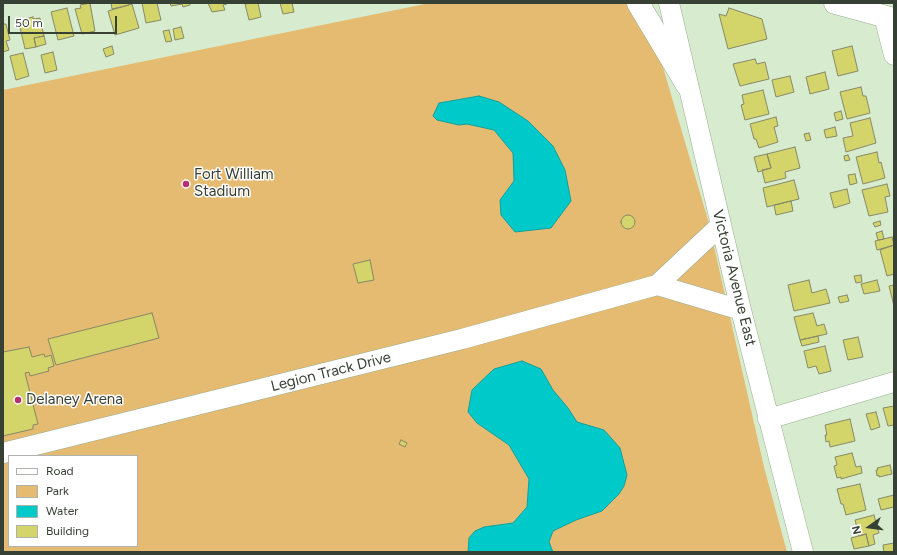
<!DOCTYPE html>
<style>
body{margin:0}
#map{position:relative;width:897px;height:555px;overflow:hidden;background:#d7eccf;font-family:Figtree,sans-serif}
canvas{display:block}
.frame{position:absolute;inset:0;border:4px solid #374034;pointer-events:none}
.legend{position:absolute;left:8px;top:455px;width:130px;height:92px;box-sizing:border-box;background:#fff;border:1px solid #afb3ae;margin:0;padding:5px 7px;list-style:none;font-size:12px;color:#374034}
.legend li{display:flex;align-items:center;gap:8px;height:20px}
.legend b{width:20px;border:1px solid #afb3ae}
.north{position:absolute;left:849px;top:507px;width:40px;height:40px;-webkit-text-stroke:3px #fff;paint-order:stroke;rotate:256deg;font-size:11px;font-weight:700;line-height:16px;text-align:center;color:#374034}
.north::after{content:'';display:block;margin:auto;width:14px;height:18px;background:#374034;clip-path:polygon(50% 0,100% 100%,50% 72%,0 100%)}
.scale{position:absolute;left:8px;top:16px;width:109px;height:18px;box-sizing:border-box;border:2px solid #374034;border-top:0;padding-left:5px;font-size:12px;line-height:14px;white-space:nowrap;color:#374034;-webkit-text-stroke:3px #fff;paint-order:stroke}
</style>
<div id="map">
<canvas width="897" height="555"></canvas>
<div class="frame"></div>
<ul class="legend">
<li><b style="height:5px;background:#fff"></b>Road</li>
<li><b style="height:11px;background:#e4bb71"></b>Park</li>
<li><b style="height:11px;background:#00cac9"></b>Water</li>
<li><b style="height:11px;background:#d3d469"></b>Building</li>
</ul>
<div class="north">N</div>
<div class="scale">50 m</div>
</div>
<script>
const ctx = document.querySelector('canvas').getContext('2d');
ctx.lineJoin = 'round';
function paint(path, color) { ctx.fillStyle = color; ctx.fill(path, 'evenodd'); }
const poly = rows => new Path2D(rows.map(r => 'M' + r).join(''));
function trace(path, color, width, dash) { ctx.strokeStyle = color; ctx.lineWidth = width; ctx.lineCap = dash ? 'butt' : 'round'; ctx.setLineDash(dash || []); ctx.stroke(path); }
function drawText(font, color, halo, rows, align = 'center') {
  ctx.font = font + ' Figtree,sans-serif'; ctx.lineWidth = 3; ctx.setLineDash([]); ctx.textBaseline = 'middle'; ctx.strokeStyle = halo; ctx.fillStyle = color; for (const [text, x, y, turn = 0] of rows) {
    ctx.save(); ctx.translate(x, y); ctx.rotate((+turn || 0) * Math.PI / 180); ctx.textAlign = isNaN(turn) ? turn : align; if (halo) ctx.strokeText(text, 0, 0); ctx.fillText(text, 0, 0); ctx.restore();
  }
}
const green = poly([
 [430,3,644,3,708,220,764,467,787,552,3,552,3,90],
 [9,456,137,456,137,546,9,546]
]);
const water = poly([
 [479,96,499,102,528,121,553,146,565,170,571,201,551,228,515,232,501,215,500,200,514,181,513,153,494,130,467,124,459,125,437,120,433,116,439,103,479,96],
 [522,361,541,369,553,390,568,408,577,422,604,430,620,448,627,475,624,486,619,494,602,511,576,520,553,531,549,542,553,552,468,552,469,538,475,531,484,527,513,523,527,507,529,479,509,445,477,423,468,412,472,390,494,369,522,361]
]);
const building = poly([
 [90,3,95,31,82,34,75,9,81,8,80,5,90,3],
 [111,3,129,3,129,5,112,9,111,3],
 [142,3,157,3,161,20,146,23,142,3],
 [170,3,190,3,190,5,183,7,182,4,171,6,170,3],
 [208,3,227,3,227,4,223,5,225,10,212,12,208,3],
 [252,3,258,3,261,17,249,20,245,4,252,3],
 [280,3,292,3,294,12,283,14,280,3],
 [132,4,139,28,115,35,108,11,132,4],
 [67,8,74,36,58,40,51,12,67,8],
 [729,8,762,19,767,39,728,49,719,14,726,16,729,8],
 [33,17,33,19,40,18,44,36,34,38,36,47,25,49,19,23,25,21,25,19,33,17],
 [3,24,6,24,10,40,6,41,9,50,3,52,3,24],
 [181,27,184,38,175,40,173,29,181,27],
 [169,30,172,41,166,42,163,31,169,30],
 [44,36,46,44,36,47,34,38,44,36],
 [112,46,114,54,106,57,103,49,112,46],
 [852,46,858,71,838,76,832,51,852,46],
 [53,52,57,70,45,73,41,55,53,52],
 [23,53,29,76,16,80,10,56,23,53],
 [755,59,757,64,765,62,769,79,740,86,733,64,755,59],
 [825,72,829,89,810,94,806,77,825,72],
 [790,76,794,92,776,97,772,80,790,76],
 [861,87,863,96,866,96,870,113,847,119,840,92,861,87],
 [763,90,769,114,745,120,741,105,744,104,742,95,763,90],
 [841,111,843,119,836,121,834,113,841,111],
 [776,117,778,126,774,127,778,142,759,148,756,139,754,139,750,124,776,117],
 [870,118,876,143,846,152,843,138,853,136,850,123,870,118],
 [835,127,837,136,826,138,824,130,835,127],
 [809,133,811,140,806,141,804,134,809,133],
 [795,147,800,168,785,172,786,178,765,183,762,170,771,168,767,154,795,147],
 [877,152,879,163,881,162,885,178,863,184,856,157,877,152],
 [767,154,771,168,758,172,754,157,767,154],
 [848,155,850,160,845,161,844,156,848,155],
 [855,174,857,183,850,185,848,175,855,174],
 [794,180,799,199,767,207,763,188,794,180],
 [887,184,890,196,885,197,888,212,869,216,862,190,887,184],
 [847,189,850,203,834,208,830,193,847,189],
 [791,201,793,211,776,215,774,205,791,201],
 '621 222a7 7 0 1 1 14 0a7 7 0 1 1-14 0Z',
 [880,221,881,225,875,227,873,223,880,221],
 [882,231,884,239,878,240,876,233,882,231],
 [892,237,894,245,877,250,875,241,892,237],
 [894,245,894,274,887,276,880,250,894,245],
 [370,260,374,280,358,283,353,264,370,260],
 [861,275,862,282,856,283,854,276,861,275],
 [809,280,812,293,826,289,830,303,794,311,788,285,809,280],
 [877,280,880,291,864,294,861,284,877,280],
 [894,285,894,306,889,286,894,285],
 [847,295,849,301,840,303,838,297,847,295],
 [152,313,159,338,56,365,48,339,152,313],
 [813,313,817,326,824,324,827,334,800,340,794,317,813,313],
 [818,336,819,342,802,346,800,340,818,336],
 [858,337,863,357,848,360,843,340,858,337],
 [825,346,831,371,819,374,816,366,808,368,804,351,825,346],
 [29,347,32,357,44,354,45,357,51,355,54,366,48,368,49,371,30,376,29,372,25,373,38,424,33,425,33,429,3,436,3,352,29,347],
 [894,406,894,425,888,426,883,408,894,406],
 [876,412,880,427,871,430,866,414,876,412],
 [850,419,855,441,830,447,829,441,826,442,825,435,827,435,825,425,850,419],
 [401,440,407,443,405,447,399,444,401,440],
 [852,453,856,467,861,466,862,473,841,479,841,477,837,478,834,466,837,465,835,457,852,453],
 [890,465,892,474,879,477,879,475,877,476,876,470,878,470,877,468,890,465],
 [860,484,866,510,846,515,843,504,841,504,837,489,860,484],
 [894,495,894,507,881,510,878,499,894,495],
 [874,515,879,533,873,535,875,544,869,546,866,534,859,536,855,520,874,515],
 [866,534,869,546,854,549,851,538,866,534],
 [894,543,894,552,884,552,883,545,894,543]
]);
const minor = poly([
 [669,3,741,310,803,552],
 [884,16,894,55],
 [657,285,741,310],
 [768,419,894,382],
 [3,453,462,339,657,285,721,225]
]);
const major = poly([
 [638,3,687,85],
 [835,3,894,19]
]);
const markers = [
 [186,184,4,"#b62f70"],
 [18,400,4,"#b62f70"]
];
const poiNames = [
 ["Fort William",194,175],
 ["Stadium",194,192],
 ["Delaney Arena",26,400]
];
const streetNames = [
 ["Victoria Avenue East",734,278,76],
 ["Legion Track Drive",331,372,-14]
];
paint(green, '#e4bb71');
paint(water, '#00cac9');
trace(water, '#10a19c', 1);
paint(building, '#d3d469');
trace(building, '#878868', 1);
trace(minor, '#99ad91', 21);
trace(major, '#99ad91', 23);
trace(minor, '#fff', 20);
trace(major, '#fff', 22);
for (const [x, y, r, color] of markers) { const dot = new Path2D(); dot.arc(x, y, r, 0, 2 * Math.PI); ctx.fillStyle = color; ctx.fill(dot); trace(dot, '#fff', 1.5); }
drawText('15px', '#374034', '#fff', poiNames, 'left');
drawText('15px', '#374034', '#fff', streetNames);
</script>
